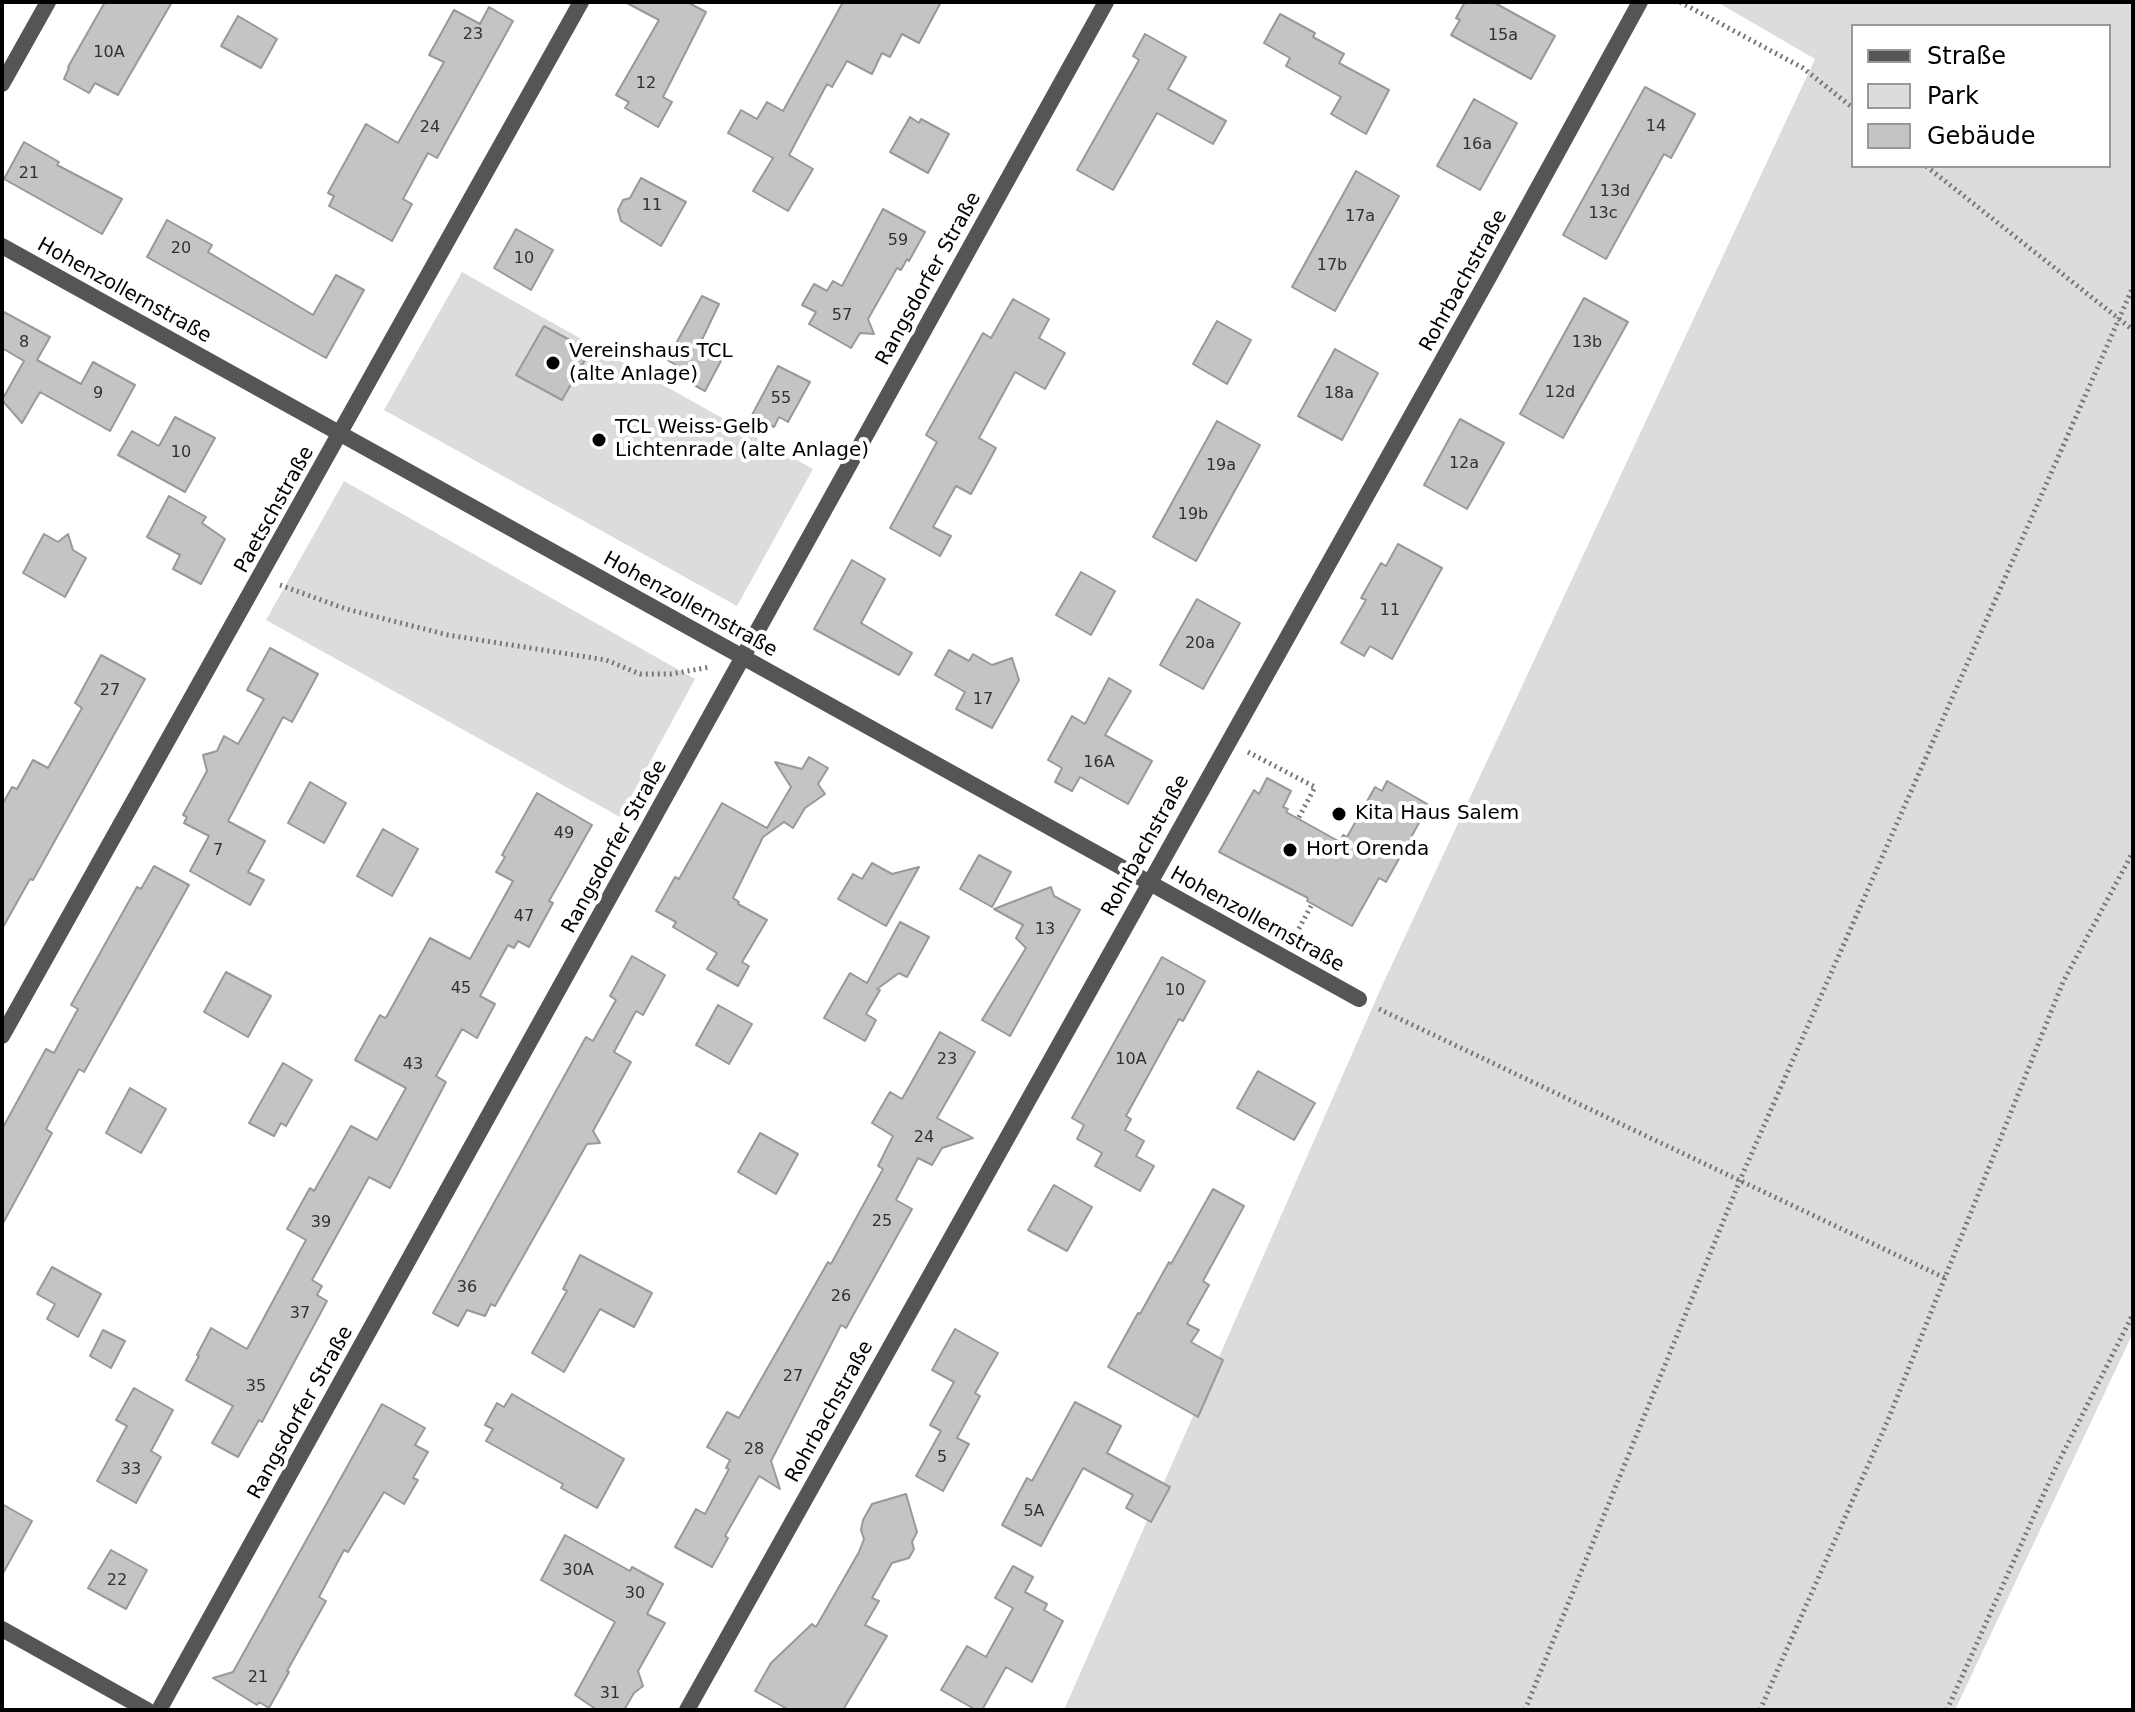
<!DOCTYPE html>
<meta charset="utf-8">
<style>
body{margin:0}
#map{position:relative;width:2135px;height:1712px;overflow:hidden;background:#fff;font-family:"DejaVu Sans",sans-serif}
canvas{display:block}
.frame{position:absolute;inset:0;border:4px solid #000;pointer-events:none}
.legend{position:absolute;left:1851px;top:24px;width:260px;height:144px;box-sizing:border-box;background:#fff;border:2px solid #999;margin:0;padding:10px 14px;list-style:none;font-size:24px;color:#000}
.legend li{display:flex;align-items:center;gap:16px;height:40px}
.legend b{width:40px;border:2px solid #999}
</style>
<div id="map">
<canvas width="2135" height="1712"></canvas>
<div class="frame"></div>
<ul class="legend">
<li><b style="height:10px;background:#555"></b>Straße</li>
<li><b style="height:22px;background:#dcdcdc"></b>Park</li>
<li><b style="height:22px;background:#c4c4c4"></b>Gebäude</li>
</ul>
</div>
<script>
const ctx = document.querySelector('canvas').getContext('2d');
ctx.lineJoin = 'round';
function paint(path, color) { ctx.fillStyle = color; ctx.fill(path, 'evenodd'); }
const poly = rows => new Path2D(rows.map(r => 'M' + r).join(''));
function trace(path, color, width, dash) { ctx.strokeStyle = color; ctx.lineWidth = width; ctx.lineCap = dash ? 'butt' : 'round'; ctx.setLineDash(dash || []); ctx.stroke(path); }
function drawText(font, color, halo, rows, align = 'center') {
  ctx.font = font + ' "DejaVu Sans",sans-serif'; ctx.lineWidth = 8; ctx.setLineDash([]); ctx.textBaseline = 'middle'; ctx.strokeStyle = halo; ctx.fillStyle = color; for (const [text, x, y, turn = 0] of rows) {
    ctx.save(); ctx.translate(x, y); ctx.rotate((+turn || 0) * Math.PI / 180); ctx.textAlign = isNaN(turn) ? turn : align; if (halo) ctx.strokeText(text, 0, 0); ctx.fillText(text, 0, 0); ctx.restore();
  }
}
const green = poly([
 [1717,2,2133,2,2133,1333,1955,1710,1064,1710,1381,988,1815,59],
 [1853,26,2109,26,2109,166,1853,166],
 [462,272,813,469,737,606,384,410],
 [344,481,695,679,620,817,266,620]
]);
const building = poly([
 [105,2,172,2,118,95,95,83,89,93,64,79,69,68,68,67,105,2],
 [625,2,687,2,706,12,663,97,672,102,658,127,625,108,629,102,616,95,659,20,625,2],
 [843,2,941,2,919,43,902,34,890,57,882,53,872,74,847,61,832,87,827,84,789,155,813,169,788,211,753,191,773,158,728,133,741,110,757,119,767,102,783,111,843,2],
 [1465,2,1493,2,1555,36,1531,79,1451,35,1460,20,1456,18,1465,2],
 [489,7,513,21,437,158,428,153,403,199,412,204,392,241,329,206,334,196,328,193,366,124,398,143,444,62,429,55,454,10,480,24,489,7],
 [1280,14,1315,33,1313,37,1344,54,1339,63,1389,90,1366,134,1331,114,1341,97,1286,66,1290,58,1264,43,1280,14],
 [238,16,277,39,261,68,221,46,238,16],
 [1145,34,1186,57,1168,89,1226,121,1213,144,1157,113,1113,190,1077,170,1139,60,1133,56,1145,34],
 [1645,87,1695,114,1671,158,1664,154,1606,259,1563,235,1645,87],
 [1474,99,1517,123,1480,190,1437,166,1474,99],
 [910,117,919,123,921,119,949,134,928,173,890,152,910,117],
 [24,142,59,162,57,165,122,199,102,234,4,179,24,142],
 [1356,171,1399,196,1335,311,1292,287,1356,171],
 [641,178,686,202,661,246,621,221,618,210,623,200,630,198,641,178],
 [883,209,925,232,909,261,907,259,901,270,897,268,868,319,874,334,860,333,851,348,809,324,816,312,802,305,814,284,827,291,833,281,842,286,883,209],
 [167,220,212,245,208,252,313,315,336,275,364,290,326,358,147,257,167,220],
 [516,229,553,250,531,290,494,268,516,229],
 [702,296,719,304,699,346,722,359,705,391,681,378,685,370,667,360,702,296],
 [1584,298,1628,322,1563,438,1520,414,1584,298],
 [1013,299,1049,319,1039,338,1065,353,1045,389,1015,372,979,438,996,448,971,494,956,486,933,527,951,536,940,556,890,528,937,442,926,435,983,333,991,338,1013,299],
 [2,311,50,337,37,360,81,384,93,362,135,385,110,431,40,392,22,423,2,400,24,361,2,348,2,311],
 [1217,321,1251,340,1227,384,1193,364,1217,321],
 [544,326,590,351,562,400,516,375,544,326],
 [1335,349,1378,373,1342,440,1298,416,1335,349],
 [778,366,810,382,788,422,779,417,774,427,752,415,778,366],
 [175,417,215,438,185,492,118,455,132,431,159,446,175,417],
 [1460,419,1504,443,1467,509,1424,485,1460,419],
 [1217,421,1260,445,1196,561,1153,537,1217,421],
 [169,496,206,517,202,523,225,539,201,584,173,569,180,555,147,537,169,496],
 [44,534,58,542,68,534,73,550,86,558,65,597,23,573,44,534],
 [1398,544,1442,568,1392,659,1370,646,1364,656,1341,643,1366,600,1361,598,1381,563,1386,566,1398,544],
 [852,560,885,579,861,623,912,653,899,675,814,629,852,560],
 [1081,572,1115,591,1091,635,1056,615,1081,572],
 [1197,599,1240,623,1203,689,1160,665,1197,599],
 [270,648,318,674,292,722,283,717,228,821,265,841,248,872,264,880,250,905,190,871,209,836,184,823,187,817,183,815,207,771,203,755,217,751,224,736,238,744,264,699,247,690,270,648],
 [949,650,969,661,973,654,992,665,1012,658,1019,680,992,728,956,709,965,692,935,675,949,650],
 [101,655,145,679,33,880,30,879,2,929,2,805,12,787,17,789,33,760,48,768,82,708,75,703,101,655],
 [1109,678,1131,691,1105,735,1152,761,1128,804,1080,777,1072,791,1055,782,1062,768,1048,760,1072,716,1085,724,1109,678],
 [809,757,828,768,818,784,825,794,805,808,793,828,784,822,763,837,733,898,739,902,738,904,767,920,742,962,749,966,738,986,707,969,717,953,673,927,676,922,656,911,675,877,679,879,722,803,767,828,791,787,775,762,802,769,809,757],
 [1267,778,1291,791,1283,807,1288,809,1286,812,1340,842,1343,835,1347,837,1375,787,1382,791,1387,781,1429,805,1386,882,1379,878,1352,926,1307,901,1308,898,1219,852,1254,790,1259,794,1267,778],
 [310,782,346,803,324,843,288,823,310,782],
 [537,793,592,825,549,901,553,903,529,947,518,941,514,948,508,945,480,996,495,1004,477,1038,462,1029,436,1076,446,1082,390,1188,369,1177,312,1280,322,1286,317,1295,327,1301,262,1422,259,1420,238,1457,212,1443,233,1406,186,1380,199,1356,197,1355,211,1328,247,1349,306,1240,287,1229,310,1188,314,1191,351,1126,377,1140,406,1088,355,1060,380,1015,385,1018,387,1016,430,938,470,959,513,881,496,872,505,857,502,855,537,793],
 [383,829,418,849,392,896,357,876,383,829],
 [979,855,1011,872,992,907,960,889,979,855],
 [872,863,892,874,919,867,886,926,838,899,853,874,862,879,872,863],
 [154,866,189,885,84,1072,79,1069,46,1129,52,1133,2,1225,2,1129,46,1049,54,1053,78,1009,71,1005,137,887,141,889,154,866],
 [1051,887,1054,896,1080,910,1010,1036,982,1020,1026,948,1016,938,1023,925,994,909,1051,887],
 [900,922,929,937,907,977,899,973,877,989,880,990,866,1014,876,1020,865,1041,824,1018,850,973,867,983,900,922],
 [632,956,665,975,643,1015,636,1011,614,1052,631,1062,593,1131,600,1143,587,1144,495,1306,491,1304,485,1316,467,1310,458,1326,433,1313,586,1037,593,1041,616,1000,610,996,632,956],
 [1162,957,1205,981,1183,1021,1179,1019,1126,1116,1131,1119,1125,1130,1144,1141,1136,1156,1154,1166,1140,1191,1095,1166,1102,1153,1077,1139,1084,1125,1072,1118,1162,957],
 [226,972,271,996,248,1037,204,1012,226,972],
 [718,1005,752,1024,729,1064,696,1045,718,1005],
 [940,1032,975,1052,937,1118,973,1138,942,1148,932,1165,918,1158,896,1200,912,1209,846,1328,841,1325,771,1461,780,1489,759,1476,725,1536,728,1538,712,1567,675,1547,696,1509,705,1514,729,1469,726,1468,730,1460,707,1447,727,1412,739,1418,828,1262,831,1264,883,1169,878,1166,893,1136,872,1123,890,1092,902,1099,940,1032],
 [283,1063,312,1080,286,1126,281,1123,274,1136,249,1123,283,1063],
 [1258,1071,1315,1103,1294,1140,1237,1108,1258,1071],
 [130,1088,166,1109,141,1153,106,1133,130,1088],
 [760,1133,798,1154,776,1194,738,1172,760,1133],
 [1054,1185,1092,1207,1067,1251,1028,1230,1054,1185],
 [1213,1189,1244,1206,1203,1281,1209,1285,1187,1324,1199,1330,1191,1342,1223,1360,1198,1417,1108,1367,1138,1313,1140,1314,1169,1262,1171,1264,1213,1189],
 [580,1255,652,1293,634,1327,600,1309,564,1372,532,1353,567,1291,563,1289,580,1255],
 [52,1267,101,1294,78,1337,47,1319,55,1304,37,1294,52,1267],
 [955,1329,998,1353,975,1393,980,1396,957,1438,969,1444,943,1491,916,1476,941,1431,930,1425,954,1382,932,1370,955,1329],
 [103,1330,125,1341,111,1368,90,1356,103,1330],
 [134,1388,173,1410,151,1451,161,1457,136,1503,97,1481,127,1426,116,1420,134,1388],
 [512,1394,624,1459,597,1508,561,1488,563,1484,486,1441,493,1429,485,1425,497,1403,504,1407,512,1394],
 [1075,1402,1121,1426,1107,1453,1170,1487,1151,1522,1126,1508,1133,1495,1083,1468,1041,1546,1002,1525,1027,1478,1032,1481,1075,1402],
 [382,1404,425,1428,415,1445,428,1452,413,1478,418,1480,404,1504,384,1492,348,1552,344,1550,319,1597,326,1601,287,1671,289,1672,269,1708,259,1702,257,1705,213,1678,233,1672,382,1404],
 [906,1494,917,1532,912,1542,914,1549,909,1558,892,1563,872,1598,879,1601,865,1625,887,1636,843,1710,789,1710,755,1691,771,1663,812,1624,816,1627,859,1552,864,1539,861,1530,863,1520,872,1504,906,1494],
 [2,1504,32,1521,2,1575,2,1504],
 [565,1535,630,1571,632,1567,663,1584,647,1614,665,1623,638,1671,643,1686,634,1693,624,1710,597,1710,575,1695,615,1622,541,1580,565,1535],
 [111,1550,147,1570,126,1609,88,1588,111,1550],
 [1013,1566,1033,1577,1025,1592,1047,1604,1044,1610,1063,1621,1032,1682,1006,1667,982,1710,976,1710,941,1690,967,1646,986,1657,1013,1608,995,1598,1013,1566]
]);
const path = poly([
 [1680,2,1803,68,1853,108],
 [1926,166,2133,330],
 [280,585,346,609,448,635,606,660,640,674,671,674,710,667],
 [1248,752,1315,787,1298,819],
 [1296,934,1311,906],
 [1379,1009,1945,1278],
 [1525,1710,1740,1180,2133,287],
 [1760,1710,1888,1420,2063,982,2133,852],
 [1947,1710,2054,1471,2133,1314]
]);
const street = poly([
 [2,84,48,2],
 [2,246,1359,999],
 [2,1036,581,2],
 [2,1629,147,1710],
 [159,1710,1106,2],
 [687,1710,1489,277,1640,2]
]);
const markers = [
 [553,363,8,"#000"],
 [599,440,8,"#000"],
 [1339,814,8,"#000"],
 [1290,850,8,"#000"]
];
const numberNames = [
 ["23",473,35],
 ["15a",1503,36],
 ["10A",109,53],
 ["12",646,84],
 ["14",1656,127],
 ["24",430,128],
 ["16a",1477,145],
 ["21",29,174],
 ["13d",1615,192],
 ["11",652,206],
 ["13c",1603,214],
 ["17a",1360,217],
 ["59",898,241],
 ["20",181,249],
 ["10",524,259],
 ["17b",1332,266],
 ["57",842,316],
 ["8",24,343],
 ["13b",1587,343],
 ["12d",1560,393],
 ["9",98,394],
 ["18a",1339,394],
 ["55",781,399],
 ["10",181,453],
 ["12a",1464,464],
 ["19a",1221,466],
 ["19b",1193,515],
 ["11",1390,611],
 ["20a",1200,644],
 ["27",110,691],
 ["17",983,700],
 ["16A",1099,763],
 ["49",564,834],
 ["7",218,851],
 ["47",524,917],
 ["13",1045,930],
 ["45",461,989],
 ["10",1175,991],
 ["23",947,1060],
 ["10A",1131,1060],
 ["43",413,1065],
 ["24",924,1138],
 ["25",882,1222],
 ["39",321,1223],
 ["36",467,1288],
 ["26",841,1297],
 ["37",300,1314],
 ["27",793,1377],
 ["35",256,1387],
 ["28",754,1450],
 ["5",942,1458],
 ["33",131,1470],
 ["5A",1034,1512],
 ["30A",578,1571],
 ["22",117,1581],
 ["30",635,1594],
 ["21",258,1678],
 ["31",610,1694]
];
const streetNames = [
 ["Rangsdorfer Straße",929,279,-61],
 ["Rohrbachstraße",1464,281,-61],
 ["Hohenzollernstraße",124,291,29],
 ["Paetschstraße",275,510,-61],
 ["Hohenzollernstraße",690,605,29],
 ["Rohrbachstraße",1146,846,-61],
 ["Rangsdorfer Straße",615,847,-61],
 ["Hohenzollernstraße",1257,920,29],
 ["Rohrbachstraße",830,1412,-61],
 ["Rangsdorfer Straße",301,1413,-61]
];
const poiNames = [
 ["Vereinshaus TCL",569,352],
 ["(alte Anlage)",569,375],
 ["TCL Weiss-Gelb",615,428],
 ["Lichtenrade (alte Anlage)",615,451],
 ["Kita Haus Salem",1355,814],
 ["Hort Orenda",1306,850]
];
paint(green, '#dcdcdc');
paint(building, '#c4c4c4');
trace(building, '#999', 2);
trace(path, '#777', 5, [2, 4]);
trace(street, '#555', 16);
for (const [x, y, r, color] of markers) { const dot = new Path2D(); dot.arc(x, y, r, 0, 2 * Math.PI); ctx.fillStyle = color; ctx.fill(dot); trace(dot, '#fff', 3); }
drawText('16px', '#313131', null, numberNames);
drawText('20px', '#000', '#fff', streetNames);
drawText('20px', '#000', '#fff', poiNames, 'left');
</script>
